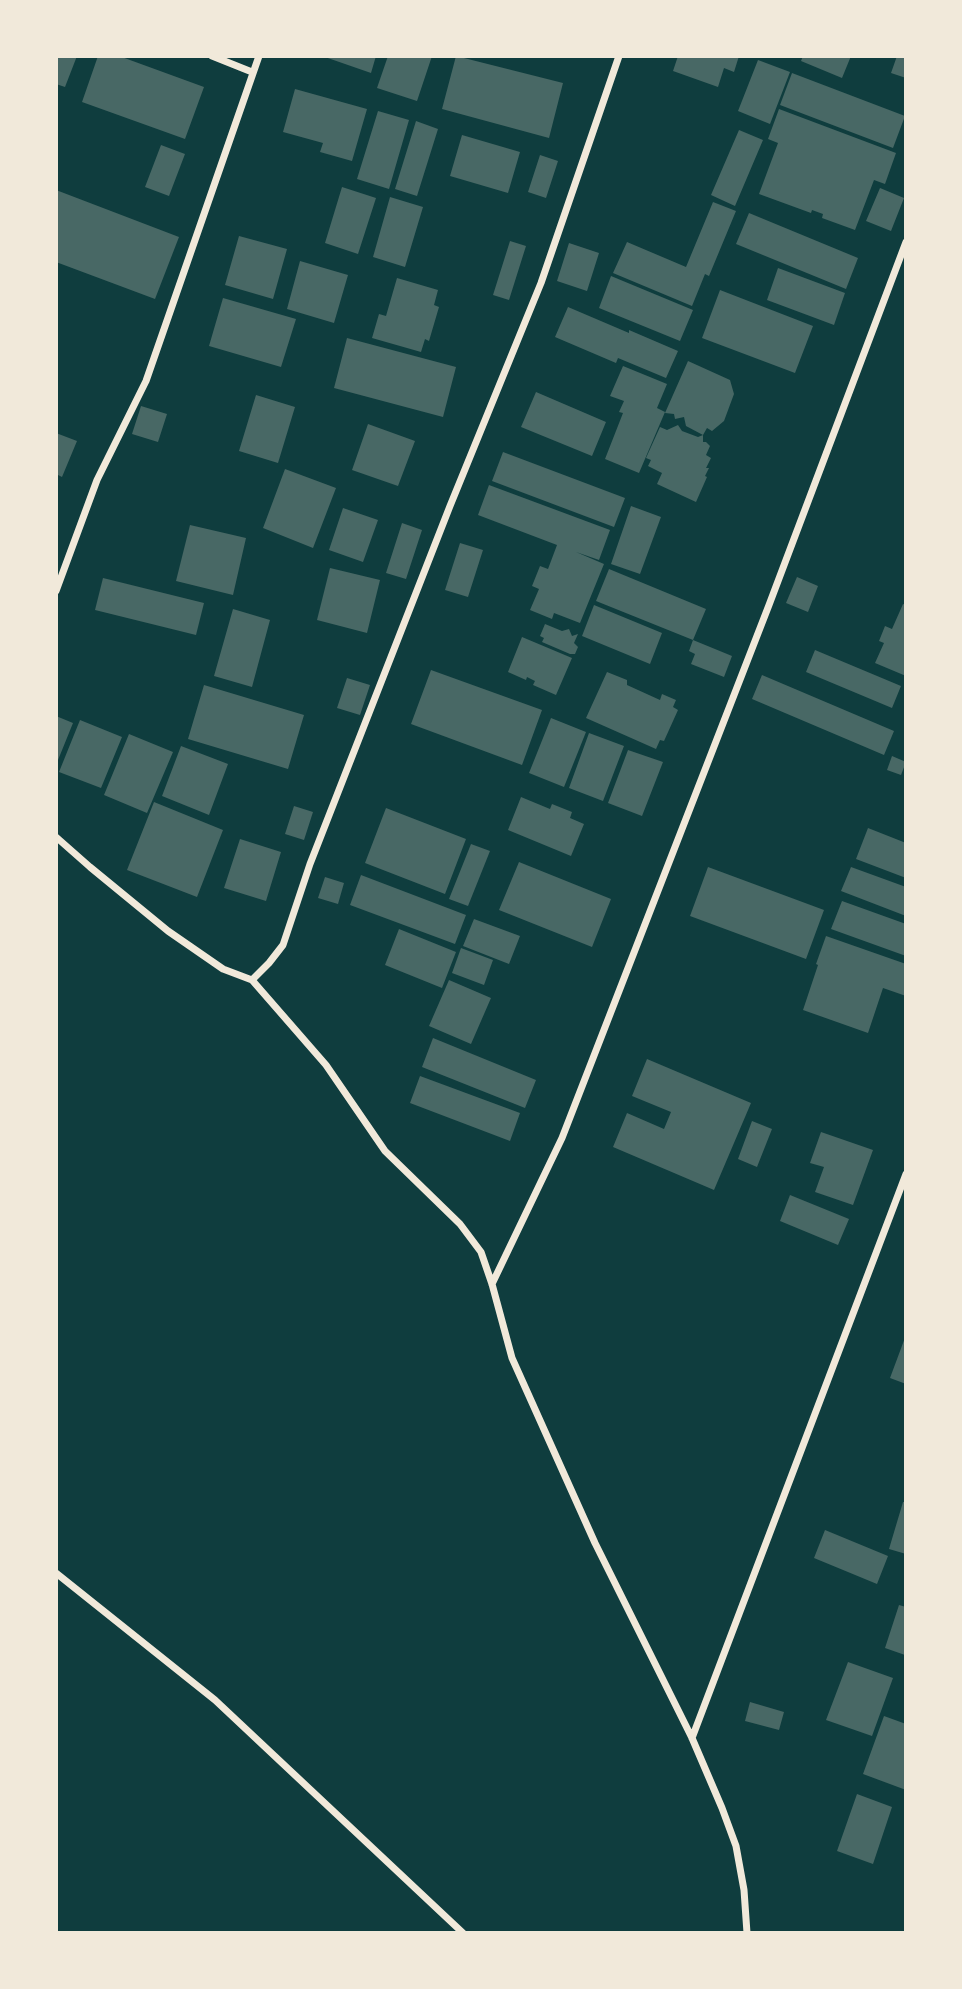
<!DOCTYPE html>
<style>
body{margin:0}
#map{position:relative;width:962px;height:1989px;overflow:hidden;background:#0f3d3e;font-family:Poppins,sans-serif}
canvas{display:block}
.frame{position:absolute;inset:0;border:58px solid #f1e9da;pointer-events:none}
</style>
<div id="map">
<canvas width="962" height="1989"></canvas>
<div class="frame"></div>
</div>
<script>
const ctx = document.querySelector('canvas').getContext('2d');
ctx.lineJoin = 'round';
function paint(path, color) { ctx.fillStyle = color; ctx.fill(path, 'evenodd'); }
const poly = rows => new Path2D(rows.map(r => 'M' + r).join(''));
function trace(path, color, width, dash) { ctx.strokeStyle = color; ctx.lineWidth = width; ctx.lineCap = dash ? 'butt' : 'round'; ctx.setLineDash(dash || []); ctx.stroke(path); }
const building = poly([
 [56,56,77,56,65,87,56,84],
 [98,56,119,56,204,87,185,139,82,102],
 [322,56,376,56,371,73],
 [388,56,432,56,417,101,377,88],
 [456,56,563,83,549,138,442,109],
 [678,56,739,56,734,72,724,68,718,87,673,71],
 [803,56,851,56,842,78,801,61],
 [897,56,906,56,906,78,891,73],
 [758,60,790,72,770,124,738,111],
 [792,73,905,116,893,148,780,105],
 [295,89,367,109,352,161,320,152,323,143,283,132],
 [779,109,896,153,885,184,874,180,855,230,822,218,823,214,812,210,811,213,759,194,778,143,768,139],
 [378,111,409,120,389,189,357,179],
 [416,121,438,129,417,196,395,189],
 [739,130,763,140,735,206,711,195],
 [462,135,520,152,508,193,450,176],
 [161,145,185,154,169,196,145,187],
 [540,155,558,161,546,198,528,192],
 [342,187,376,198,358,254,325,243],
 [880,188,904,198,891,231,866,221],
 [56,190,179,237,155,299,56,262],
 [390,197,423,207,405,267,373,257],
 [713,202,736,211,709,276,705,274,692,306,613,273,627,242,686,267],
 [749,213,858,258,846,289,736,244],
 [239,236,287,249,273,299,225,285],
 [510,241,526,246,509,300,493,295],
 [569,243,599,253,587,291,557,281],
 [300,261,348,275,334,323,287,309],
 [778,268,845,293,834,325,767,300],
 [611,276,693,310,680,341,599,308],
 [397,278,438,290,434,305,439,307,429,341,425,339,421,352,372,338,379,314,386,316],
 [720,290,813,326,795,373,702,338],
 [223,298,296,319,281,367,209,346],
 [568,307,629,333,629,330,678,351,666,378,618,358,616,363,555,337],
 [347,338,456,367,443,417,334,388],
 [688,361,730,380,734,394,724,421,712,431,707,428,703,435,686,426,684,417,675,419,674,414,665,413],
 [623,366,667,384,657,408,665,412,639,473,605,459,623,413,619,412,624,401,610,396],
 [536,392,606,422,592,456,521,427],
 [256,395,295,407,278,463,239,451],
 [141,406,167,414,158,442,132,434],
 [368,424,415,441,398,486,352,470],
 [678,425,682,431,698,437,703,435,703,442,706,442,710,446,706,455,711,458,706,468,709,468,705,476,707,477,696,502,657,484,662,473,648,466,651,460,646,458,660,427,667,430],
 [56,433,77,441,62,477,56,474],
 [503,452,625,498,614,527,492,481],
 [285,469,336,488,313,548,263,528],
 [489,485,610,530,599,560,576,552,604,564,580,623,554,613,552,619,530,610,539,589,532,586,540,566,548,569,557,545,478,515],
 [631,506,661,517,640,574,611,564],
 [343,508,378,520,363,562,329,550],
 [402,523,422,530,406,579,386,573],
 [190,525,246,538,233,595,176,581],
 [460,543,483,550,468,597,445,590],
 [330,568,380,580,367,633,317,620],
 [609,569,706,609,693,640,732,656,724,677,691,664,695,654,689,651,693,640,596,601],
 [797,577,818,586,808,612,786,603],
 [103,578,204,603,196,635,95,610],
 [903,604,906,605,906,676,875,663,884,643,879,641,885,626,892,629],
 [594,605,662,633,650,664,582,636],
 [233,609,270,620,252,687,214,676],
 [545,624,562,631,569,629,572,636,578,634,574,643,578,647,575,654,570,654,542,642,544,638,540,636],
 [522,637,572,658,556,695,533,685,535,681,527,677,526,680,508,672],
 [815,650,901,686,892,708,806,672],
 [431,670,542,710,522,765,411,724],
 [607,672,627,680,627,685,660,700,662,694,676,700,673,707,678,710,664,741,660,740,656,749,586,718],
 [762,675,894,731,884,755,752,699],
 [347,678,370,685,360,715,337,708],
 [204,685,304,715,288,769,188,739],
 [56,716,73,723,56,765],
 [551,718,586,732,564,787,529,773],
 [80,720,122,737,101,788,59,772],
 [589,733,624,746,603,801,569,788],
 [129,734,173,752,147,813,104,795],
 [181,746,228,764,209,815,162,796],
 [628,750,663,762,642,816,608,803],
 [892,756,906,762,901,775,887,770],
 [521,797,550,809,552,804,572,812,570,818,584,824,571,856,508,830],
 [154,802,223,830,197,897,127,870],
 [294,806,313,812,304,840,285,834],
 [386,808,466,839,445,894,365,863],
 [868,828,906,843,906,878,856,859],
 [240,839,281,852,266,901,224,888],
 [471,844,490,851,468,906,449,899],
 [519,862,611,899,592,947,499,910],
 [708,867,824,910,806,959,690,916],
 [851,867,906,887,906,916,841,891],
 [361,875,466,915,455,944,350,905],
 [325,877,344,883,338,904,318,898],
 [842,901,906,924,906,956,831,929],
 [474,919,520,936,509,964,463,946],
 [399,929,456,952,442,988,385,965],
 [826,936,906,964,906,996,883,988,868,1033,803,1010,818,965,816,964],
 [461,948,493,960,484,985,452,973],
 [449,980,491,998,471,1044,429,1026],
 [433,1038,536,1080,525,1108,422,1067],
 [647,1059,751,1103,714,1190,613,1147,627,1113,664,1129,671,1112,632,1096],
 [420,1076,520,1113,510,1141,410,1103],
 [752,1121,772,1129,757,1167,738,1159],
 [821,1132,873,1150,853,1205,815,1192,824,1167,810,1163],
 [790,1195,849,1219,838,1245,780,1221],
 [906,1335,906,1384,890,1378],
 [903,1502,906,1502,906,1554,889,1549],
 [825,1530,888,1556,877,1584,814,1558],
 [899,1605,906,1607,905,1655,885,1648],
 [848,1662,893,1678,872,1736,826,1720],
 [750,1702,784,1712,779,1730,745,1721],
 [884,1716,906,1724,906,1790,863,1774],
 [857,1794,892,1807,873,1864,837,1851]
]);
const minor = poly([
 [212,56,252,72],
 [56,591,97,480,146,381,259,56],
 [56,837,90,867,168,931,223,969,252,980,326,1065,385,1151,460,1224,481,1252,492,1284,512,1358,595,1543,692,1738,722,1808,736,1846,744,1890,747,1933],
 [252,980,269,963,283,945,310,864,450,506,541,283,619,56],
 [492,1284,562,1138,769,605,906,242],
 [56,1573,215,1700,463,1933],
 [692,1738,906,1174]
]);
paint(building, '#486865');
trace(minor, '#f1e9da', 7);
</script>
